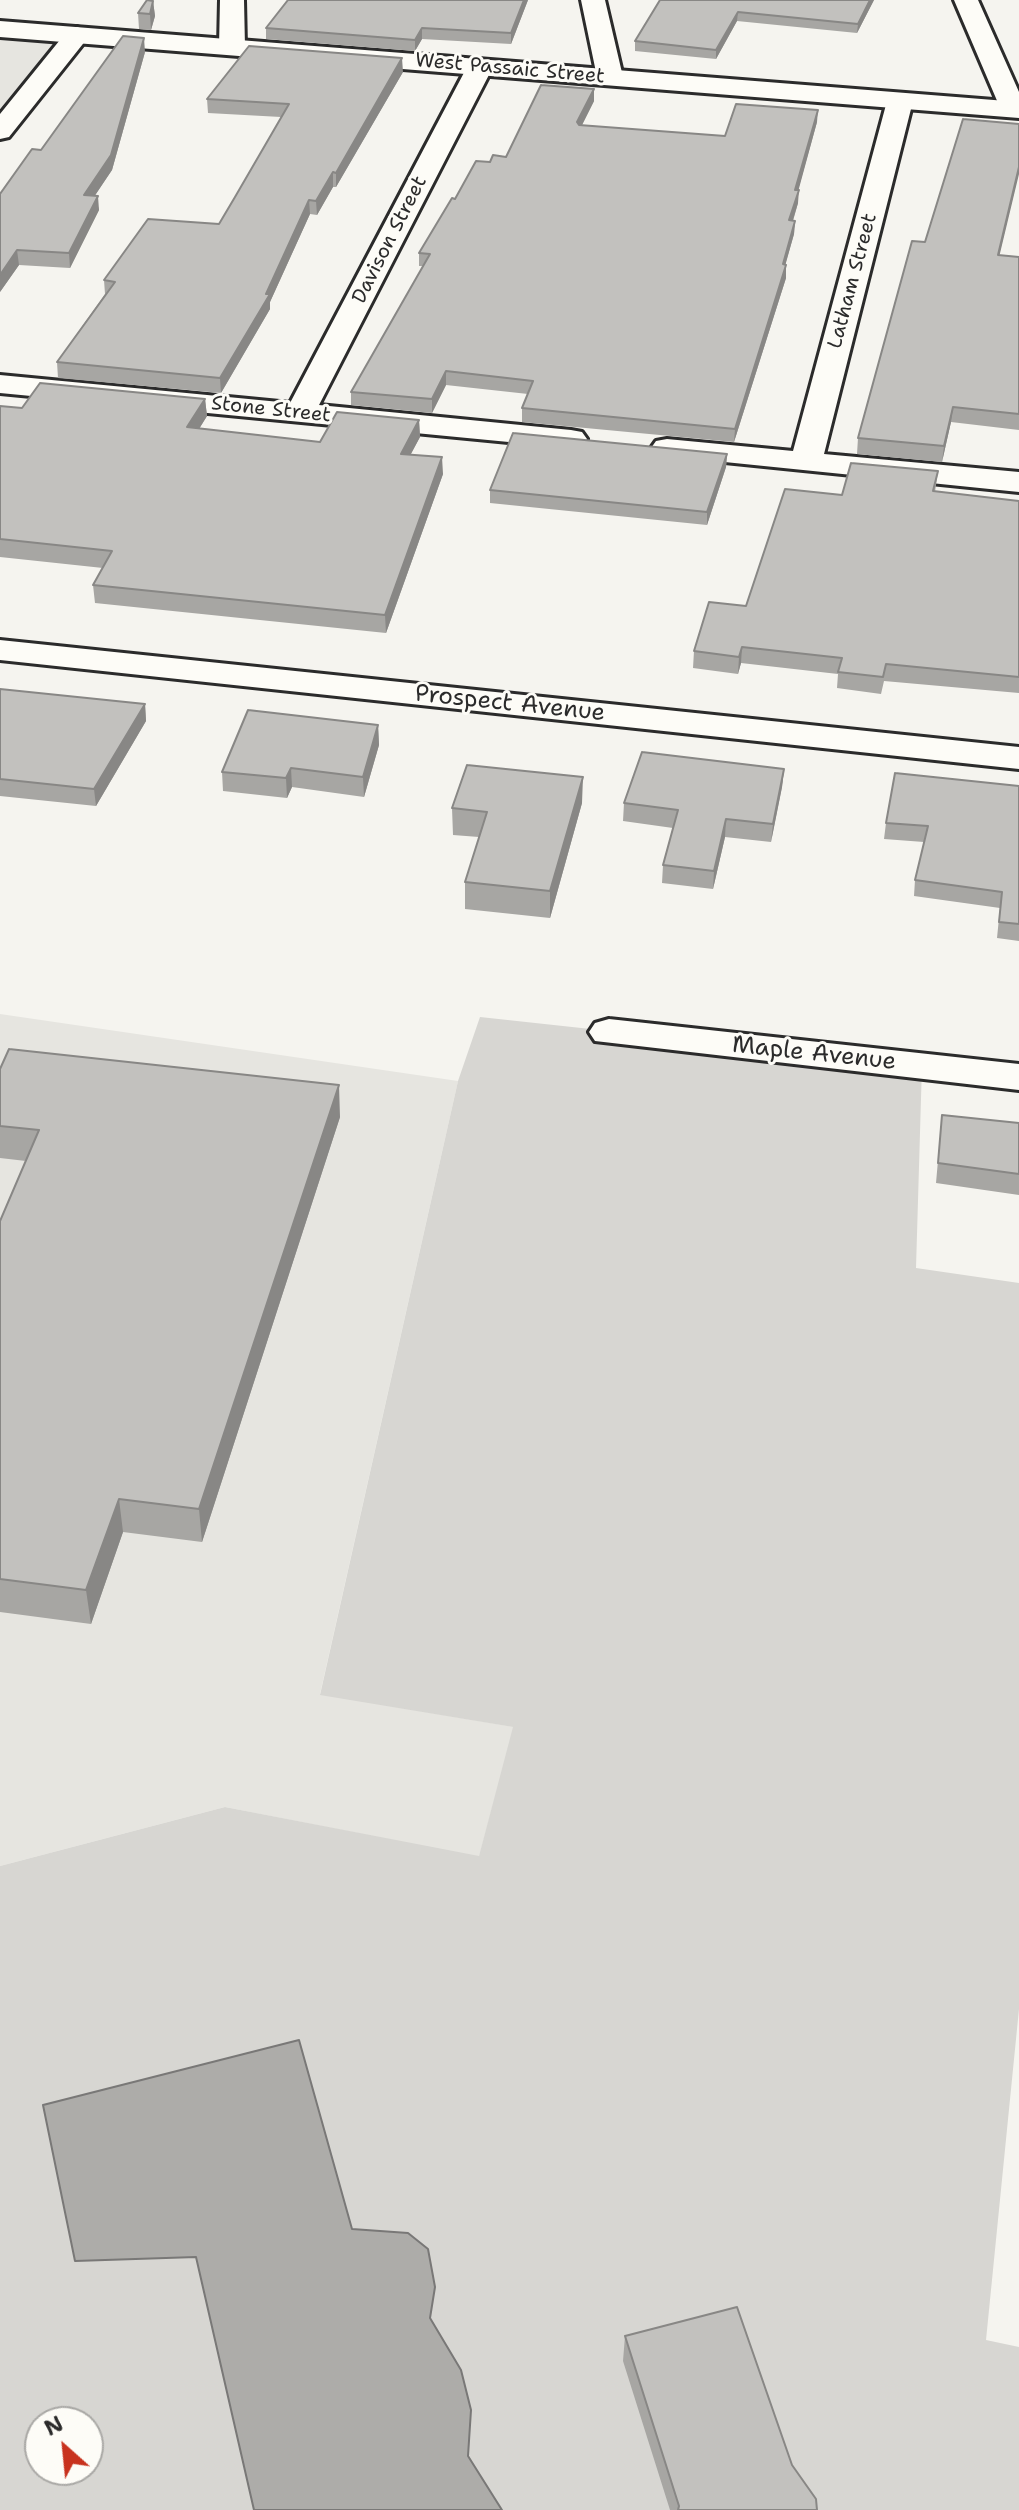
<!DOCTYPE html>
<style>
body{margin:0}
#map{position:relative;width:1019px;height:2510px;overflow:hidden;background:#f5f4ef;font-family:"Shantell Sans",sans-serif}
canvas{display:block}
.north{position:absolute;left:24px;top:2406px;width:80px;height:80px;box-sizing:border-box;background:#fdfcf7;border:2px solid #a9a8a5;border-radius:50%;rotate:333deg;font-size:22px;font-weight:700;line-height:32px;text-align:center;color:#2b2b2b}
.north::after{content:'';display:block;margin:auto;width:28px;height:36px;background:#c8321e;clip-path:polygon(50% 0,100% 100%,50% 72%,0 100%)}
</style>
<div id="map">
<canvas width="1019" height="2510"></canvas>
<div class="north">N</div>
</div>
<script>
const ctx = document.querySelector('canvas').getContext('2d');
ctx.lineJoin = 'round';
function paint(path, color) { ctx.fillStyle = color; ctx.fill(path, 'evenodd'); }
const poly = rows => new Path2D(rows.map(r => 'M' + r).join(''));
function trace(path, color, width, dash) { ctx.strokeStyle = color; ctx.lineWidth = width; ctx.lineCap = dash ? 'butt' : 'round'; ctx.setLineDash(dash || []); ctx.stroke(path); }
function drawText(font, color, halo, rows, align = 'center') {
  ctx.font = font + ' "Shantell Sans",sans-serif'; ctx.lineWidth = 6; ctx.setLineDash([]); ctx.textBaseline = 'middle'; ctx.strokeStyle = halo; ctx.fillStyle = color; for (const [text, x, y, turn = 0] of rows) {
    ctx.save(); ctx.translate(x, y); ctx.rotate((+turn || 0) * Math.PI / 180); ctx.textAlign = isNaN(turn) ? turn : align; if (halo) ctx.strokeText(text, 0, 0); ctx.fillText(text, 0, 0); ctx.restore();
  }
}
const built = poly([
 [0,25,77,35,0,131],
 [0,1014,458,1081,320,1694,514,1727,479,1857,225,1807,0,1866]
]);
const green = poly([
 [480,1017,922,1065,916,1268,1019,1283,1019,2009,986,2340,1019,2347,1019,2510,0,2510,0,1866,225,1807,479,1856,513,1727,320,1695,458,1081],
 [40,2422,88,2422,88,2470,40,2470]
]);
const water = poly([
 [299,2040,352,2229,408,2233,428,2249,435,2287,430,2318,461,2370,471,2410,468,2456,502,2510,254,2510,196,2257,75,2261,43,2105,299,2040]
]);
const minor = poly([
 [220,0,244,0,245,47,241,52,232,55,223,52,219,47,220,0],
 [581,0,605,0,623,77,619,82,610,85,601,82,597,77,581,0],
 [954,0,978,0,1019,92,1019,117,1005,116,1001,110,954,0],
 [77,27,86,30,90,35,9,137,0,139,0,114,68,30,77,27],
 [480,59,489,62,493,67,319,405,571,430,582,432,587,439,582,446,571,448,0,393,0,375,290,403,467,67,471,62,480,59],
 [900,93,909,95,913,101,824,454,1019,472,1019,492,656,455,651,448,656,441,667,439,793,451,887,101,891,95,900,93],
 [0,640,1019,747,1019,769,0,660,0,640],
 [609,1019,1019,1064,1019,1090,595,1041,589,1032,595,1023,609,1019]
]);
const major = poly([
 [0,21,1019,102,1019,118,0,37,0,21]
]);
const wall = poly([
 [528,0,511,44,422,39,415,51,266,39,266,28],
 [660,0,874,0,857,33,737,21,716,59,635,51,635,41],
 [153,1,155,16,151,30,139,29,138,13],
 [145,52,112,170,95,195,99,210,70,268,19,265,0,292,41,150],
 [403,72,336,187,333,187,317,215,310,214,270,302,270,309,221,393,58,378,57,362,105,294,104,280,219,224,281,117,208,113,207,99],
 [594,89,594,101,582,125,725,136,817,122,798,190,798,203,793,221,795,221,794,234,785,265,786,265,786,278,734,442,522,422,522,408,528,394,446,385,432,413,351,405,351,392,423,266,419,266,419,253,455,199,490,162,506,157],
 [999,255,1019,257,1019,430,951,422,942,462,857,454,858,438],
 [205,399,207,416,199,429,320,442,419,420,420,437,410,455,443,474,386,633,95,603,93,585,103,568,0,557,0,406,22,408],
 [727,454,726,467,707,525,490,503,490,490],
 [938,471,935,492,1019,501,1019,693,884,681,881,694,837,688,838,674,741,663,738,674,693,668,694,651,746,606,842,495],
 [0,689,145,704,146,721,96,806,0,796],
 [378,725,379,745,364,797,292,787,287,798,223,791,222,772],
 [784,769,782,787,771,842,725,837,713,889,662,883,663,865,673,828,623,821,624,803],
 [1019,786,1019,941,997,938,1000,908,914,896,915,880,924,842,884,839,886,823],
 [582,803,550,918,465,909,465,882,479,837,453,835,452,808],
 [0,1069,340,1117,202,1542,123,1532,91,1624,0,1612,0,1221,26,1161,0,1158],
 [942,1115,1019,1123,1019,1195,936,1183],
 [625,2336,792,2465,817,2510,670,2510,623,2361]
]);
const shadedWall = poly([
 [524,0,528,0,511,44,511,33],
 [870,0,874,0,857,33,858,24],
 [153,1,155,16,151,30,150,14],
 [738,12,737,21,716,59,716,50],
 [422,28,422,39,415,51,415,40],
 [144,38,145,52,112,170,86,209,84,195],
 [402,58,403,72,336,187,336,173],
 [594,89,594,101,577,135,577,122],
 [818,110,817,122,795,203,795,190],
 [1019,167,1019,174,996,270,998,255],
 [333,172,333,187,317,215,316,201],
 [799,190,798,203,789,233,789,220],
 [98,196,99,210,70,268,69,253],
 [309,200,310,214,270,302,270,309,221,393,220,378,266,294],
 [795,221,794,234,782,277,783,264],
 [17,250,19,265,0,292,0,275],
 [786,265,786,278,734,442,735,429],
 [446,371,446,385,432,413,432,399],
 [205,399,207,416,189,445,187,427],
 [953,407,951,422,942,462,944,446],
 [419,420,420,437,402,471,401,454],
 [727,454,726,467,707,525,707,512],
 [442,457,443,474,386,633,385,615],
 [742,647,741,663,738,674,739,657],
 [145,704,146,721,96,806,94,789],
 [378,725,379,745,364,797,363,777],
 [291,768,292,787,287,798,286,778],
 [784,769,782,787,771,842,773,824],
 [583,777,582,803,550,918,550,891],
 [726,819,725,837,713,889,714,871],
 [339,1085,340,1117,202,1542,199,1509],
 [119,1499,123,1532,91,1624,86,1590]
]);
const building = poly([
 [147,0,153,1,150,14,138,13,147,0],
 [288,0,524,0,511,33,422,28,415,40,266,28,288,0],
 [660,0,870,0,858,24,738,12,716,50,635,41,660,0],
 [123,36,144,38,111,155,84,195,98,196,69,253,17,250,0,275,0,194,32,149,41,150,123,36],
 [249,46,402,58,336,173,333,172,316,201,309,200,266,294,270,294,220,378,57,362,115,282,104,280,148,219,219,224,235,197,289,104,207,99,249,46],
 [541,85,594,89,577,122,579,125,725,136,736,104,818,110,795,190,799,190,789,220,795,221,783,264,786,265,735,429,522,408,533,381,446,371,432,399,351,392,430,254,419,253,452,198,455,199,476,161,490,162,493,155,506,157,541,85],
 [963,119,1019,124,1019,167,998,255,1019,257,1019,414,953,407,944,446,858,438,912,241,925,242,963,119],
 [40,383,205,399,187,427,320,442,337,412,419,420,401,454,442,457,385,615,93,585,112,551,0,539,0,406,22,408,40,383],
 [513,433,727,454,707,512,490,490,513,433],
 [851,463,938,471,933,491,1019,501,1019,677,886,664,883,677,838,672,842,658,742,647,739,657,694,651,709,602,746,606,785,489,842,495,851,463],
 [0,689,145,704,94,789,0,779,0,689],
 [248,710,378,725,363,777,291,768,286,778,222,772,248,710],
 [642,752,784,769,773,824,726,819,714,871,663,865,678,810,624,803,642,752],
 [467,765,583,777,550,891,465,882,487,812,452,808,467,765],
 [895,773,1019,786,1019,924,999,922,1002,892,915,880,928,826,886,823,895,773],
 [9,1049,339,1085,199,1509,119,1499,86,1590,0,1579,0,1221,39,1130,0,1126,0,1069,9,1049],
 [942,1115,1019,1123,1019,1174,938,1163,942,1115],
 [737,2307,792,2465,816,2499,817,2510,678,2510,679,2506,625,2336,737,2307]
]);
const farStreetnames = [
 ["West Passaic Street",510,69,5],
 ["Davison Street",390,240,-63],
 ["Latham Street",853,281,-75],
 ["Stone Street",271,410,6]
];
const streetNames = [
 ["Prospect Avenue",510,704,6],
 ["Maple Avenue",814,1054,6]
];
paint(built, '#e6e5e0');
paint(green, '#d7d6d2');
paint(water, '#adaca9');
trace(water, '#797877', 2);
trace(minor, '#2b2b2b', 6);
trace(major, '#2b2b2b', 6);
paint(minor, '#fdfcf7');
paint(major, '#fdfcf7');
paint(wall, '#a7a6a3');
paint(shadedWall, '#888785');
paint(building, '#c2c1be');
trace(building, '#888785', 2);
drawText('20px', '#2b2b2b', '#fdfcf7', farStreetnames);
drawText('24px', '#2b2b2b', '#fdfcf7', streetNames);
</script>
